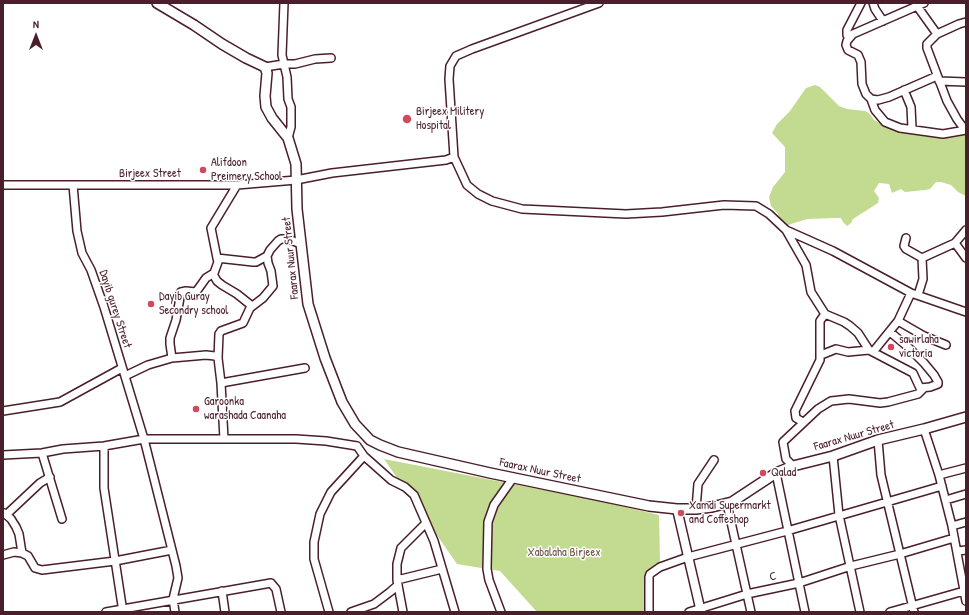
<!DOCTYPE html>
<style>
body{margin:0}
#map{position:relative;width:969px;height:615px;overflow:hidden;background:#fff;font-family:"Patrick Hand",sans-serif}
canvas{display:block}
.frame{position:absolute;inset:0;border:4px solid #4a1f2b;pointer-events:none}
.north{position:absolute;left:16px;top:16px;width:40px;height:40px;-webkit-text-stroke:3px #fff;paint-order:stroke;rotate:0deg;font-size:11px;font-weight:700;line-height:16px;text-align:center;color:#4a1f2b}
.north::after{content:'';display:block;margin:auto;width:14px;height:18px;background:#4a1f2b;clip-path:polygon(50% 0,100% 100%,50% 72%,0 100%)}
</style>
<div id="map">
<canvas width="969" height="615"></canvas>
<div class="frame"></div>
<div class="north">N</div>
</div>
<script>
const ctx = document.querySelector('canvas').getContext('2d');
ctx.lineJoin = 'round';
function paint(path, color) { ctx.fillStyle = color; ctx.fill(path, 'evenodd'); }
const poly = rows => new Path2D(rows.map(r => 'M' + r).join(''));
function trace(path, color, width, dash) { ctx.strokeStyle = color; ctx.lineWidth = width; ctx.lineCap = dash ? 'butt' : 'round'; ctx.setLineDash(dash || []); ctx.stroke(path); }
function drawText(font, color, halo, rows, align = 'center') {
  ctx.font = font + ' "Patrick Hand",sans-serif'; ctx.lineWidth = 3; ctx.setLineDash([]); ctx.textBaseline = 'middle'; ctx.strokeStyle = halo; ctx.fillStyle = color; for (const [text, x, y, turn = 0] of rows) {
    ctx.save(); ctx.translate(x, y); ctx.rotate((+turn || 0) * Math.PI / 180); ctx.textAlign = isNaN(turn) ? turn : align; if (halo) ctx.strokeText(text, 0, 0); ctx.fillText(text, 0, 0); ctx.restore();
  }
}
const green = poly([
 [815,85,820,87,839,106,847,109,865,111,869,113,874,120,893,130,940,137,953,135,966,135,966,196,958,192,951,185,941,182,936,182,930,189,925,190,905,192,901,189,892,193,889,184,879,183,874,191,879,198,878,203,853,219,851,223,847,226,843,222,841,218,836,218,807,219,785,226,780,224,778,214,771,206,769,197,773,187,785,172,785,147,772,133,777,124,790,111,806,88],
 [384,459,600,501,659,515,660,561,650,574,647,612,537,612,500,571,457,564]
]);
const minor = poly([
 [599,3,472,49,456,56,450,66,449,79,454,157,467,185,478,194,492,201,522,209,626,214,662,212,724,205,756,206,769,214,786,230,833,251,911,293,966,312],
 [873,3,875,9,883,21],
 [924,3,853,34,847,41,846,45,848,50,858,55,861,62,862,84,866,94,871,99,878,100,889,97,937,76],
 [917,6,937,34],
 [849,38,847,35,847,30,861,3],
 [265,67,284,64,282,55,284,3],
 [939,81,966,82],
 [904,90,911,107,912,128],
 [871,99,875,110,885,122,900,128,943,134,966,130],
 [965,130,957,119,947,101,927,48,927,44,937,34,959,24,966,22],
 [288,138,291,127,291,107,288,99,287,77,284,64,295,64,315,59,331,58],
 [3,185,237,185,296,180,332,173,446,160,454,157],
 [73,185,77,231,82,253,91,270,104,307,144,439,176,566,178,578,173,599,175,612],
 [786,230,806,265,811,292,825,314,844,322,850,326,858,333,869,350,913,373,920,388,930,387,938,384,938,382,934,375,924,363,908,347,890,332],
 [906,238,904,246,906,249,922,258],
 [955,243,966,258],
 [217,258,253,262,256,262,267,256],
 [213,274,217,281,222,285,237,294,252,306],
 [918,295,923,279,922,258,955,243,966,230],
 [898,321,924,336,946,345],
 [873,352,898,321,911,293],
 [821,355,836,349,848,352,869,350],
 [172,358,170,344,170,338,176,320,181,292,186,291,196,292,206,278,214,273,218,262,217,258,211,228,237,185],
 [125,376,148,365,172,358,206,355,215,356,218,358],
 [221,383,305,368],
 [3,411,60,402,122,368],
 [803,422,796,418,795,411,820,360,820,321,825,314],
 [924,429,939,475,952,526,966,601],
 [224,439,221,383,218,358,219,334,221,331,243,323,250,308,263,298,273,286,271,271,268,263,267,256,270,250,278,241,281,239,288,239,301,244],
 [878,440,881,475,914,612],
 [104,446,104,488,123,612],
 [357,446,364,456,391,480,405,487,414,495,434,541,455,612],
 [42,453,62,519],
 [3,455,42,453,63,449,104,446,144,439,296,439,326,441,357,446],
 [833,456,839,515,860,612],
 [793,466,786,459,783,442,818,409,831,401,849,399,880,403,888,402,918,394,924,388],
 [776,473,805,612],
 [939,475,966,468],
 [946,500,966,494],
 [727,504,751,612],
 [696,509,698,484,714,460],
 [4,513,11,519,16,527,19,534,22,553],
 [7,514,40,483,50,477],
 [952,526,966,522],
 [958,551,966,550],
 [3,555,14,552,22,553,28,556,35,568,42,570,115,561,172,550],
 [397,580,442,569],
 [222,591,225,612],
 [106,612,271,583,276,589,281,612],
 [329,612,314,559,314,542,320,514,331,492,364,456],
 [351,612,374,604,390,592,398,585],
 [403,612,397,580,397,564,401,548,426,523],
 [501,612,489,580,487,569,488,522,494,505,513,478],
 [649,612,649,577,650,574,660,567,688,557,787,531,942,486],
 [689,612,747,594,799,583,851,566,900,554,954,538],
 [890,612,964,591]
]);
const tertiary = poly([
 [677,509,701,612]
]);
const secondary = poly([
 [157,3,194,25,222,44,246,58,265,67,267,73,265,96,266,107,272,118,288,138,296,164,297,209,308,304,325,358,342,402,355,424,370,440,380,445,398,452,490,473,649,506,677,509,696,509,712,507,732,502,776,473,793,466,833,456,878,440,924,429,966,417]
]);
const markers = [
 [407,119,5,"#d1495b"],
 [203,170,4,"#d1495b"],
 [151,304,4,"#d1495b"],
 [891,347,4,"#d1495b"],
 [196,409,4,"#d1495b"],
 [763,473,4,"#d1495b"],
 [681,513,4,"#d1495b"]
];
const poiNames = [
 ["Birjeex Militery",416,112],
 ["Hospital",416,126],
 ["Alifdoon",211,163],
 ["Preimery School",211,177],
 ["Dayib Guray",159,297],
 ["Secondry school",159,311],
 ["sawirlaha",899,340],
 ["victoria",899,354],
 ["Garoonka",204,402],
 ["warashada Caanaha",204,416],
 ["Qalad",771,473],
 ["Xamdi Supermarkt",689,506],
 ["and Coffeshop",689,520]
];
const streetNames = [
 ["Birjeex Street",150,174],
 ["Faarax Nuur Street",291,258,-96],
 ["Dayib gurey Street",115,309,72],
 ["Faarax Nuur Street",854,436,-16],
 ["Faarax Nuur Street",540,471,12],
 ["C",773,577,-13]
];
const parkNames = [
 ["Xabalaha Birjeex",564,553]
];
paint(green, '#c3db91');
trace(minor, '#4a1f2b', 10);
trace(tertiary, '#4a1f2b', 11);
trace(secondary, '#4a1f2b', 12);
trace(minor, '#fff', 7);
trace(tertiary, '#fff', 8);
trace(secondary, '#fff', 9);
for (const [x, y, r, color] of markers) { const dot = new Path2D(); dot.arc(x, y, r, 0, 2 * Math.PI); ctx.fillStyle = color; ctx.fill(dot); trace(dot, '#fff', 1.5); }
drawText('12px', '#4a1f2b', '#fff', poiNames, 'left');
drawText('12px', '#4a1f2b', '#fff', streetNames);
drawText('12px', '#6e574a', '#fff', parkNames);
</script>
